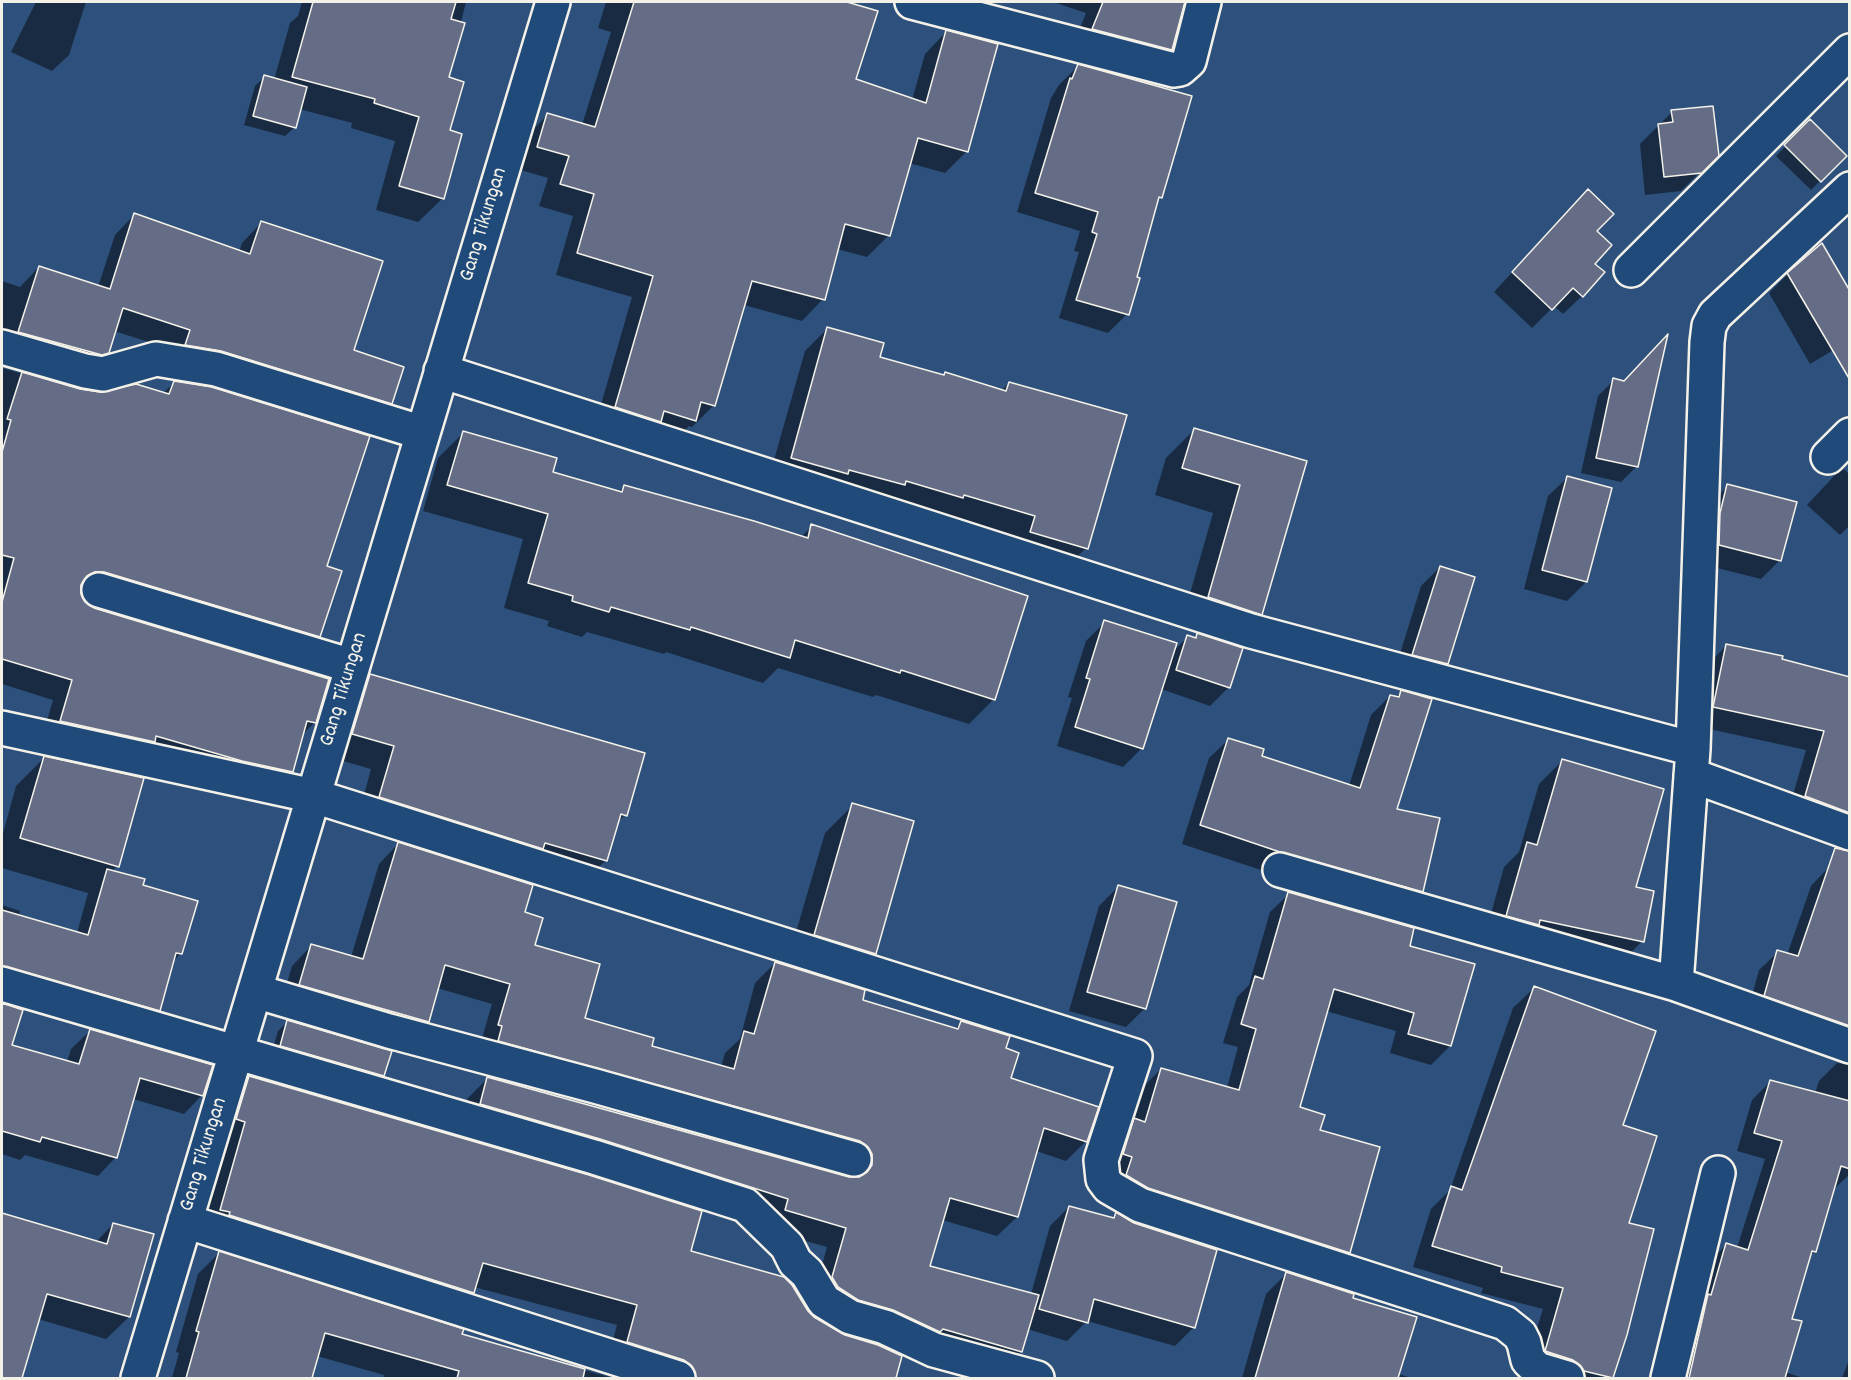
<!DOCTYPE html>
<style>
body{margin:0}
#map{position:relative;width:1851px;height:1380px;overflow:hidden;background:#2d517c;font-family:Dekko,sans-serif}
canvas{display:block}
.frame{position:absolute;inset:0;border:3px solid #f4f1e8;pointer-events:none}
</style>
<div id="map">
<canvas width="1851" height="1380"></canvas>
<div class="frame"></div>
</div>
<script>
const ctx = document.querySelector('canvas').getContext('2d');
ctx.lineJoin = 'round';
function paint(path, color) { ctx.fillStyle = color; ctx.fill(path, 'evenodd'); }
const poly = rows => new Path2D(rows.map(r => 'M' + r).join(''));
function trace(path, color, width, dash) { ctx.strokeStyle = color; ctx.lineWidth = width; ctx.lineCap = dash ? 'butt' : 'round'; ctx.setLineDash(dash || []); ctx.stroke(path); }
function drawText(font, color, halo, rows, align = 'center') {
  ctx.font = font + ' Dekko,sans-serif'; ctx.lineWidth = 4.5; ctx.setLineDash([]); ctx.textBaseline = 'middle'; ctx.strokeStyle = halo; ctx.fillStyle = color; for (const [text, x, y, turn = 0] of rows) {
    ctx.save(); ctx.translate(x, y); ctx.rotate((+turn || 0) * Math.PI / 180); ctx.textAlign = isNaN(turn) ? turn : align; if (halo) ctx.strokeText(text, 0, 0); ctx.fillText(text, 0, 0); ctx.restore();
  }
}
const shadow = poly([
 [36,2,86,2,69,55,52,71,11,52],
 [302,2,466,2,447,78,448,131,443,198,418,222,376,210,395,141,351,128,352,123,299,109,295,127,285,136,244,125,255,86,264,77,274,80,290,23,298,16],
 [606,2,842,2,876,12,854,80,912,100,925,54,946,32,967,151,945,173,909,163,888,236,867,257,837,249,823,299,802,321,744,305,714,405,692,427,689,426,673,442,594,429,632,297,556,275,573,216,539,206,548,178,517,169,526,137,547,115,582,125,611,32,598,28],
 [1053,2,1183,2,1175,35,1153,56,1079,31,1086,13],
 [1078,66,1161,197,1156,202,1127,314,1108,333,1059,318,1079,252,1074,251,1080,231,1017,212,1051,98,1059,85],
 [1672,112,1717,155,1681,191,1645,195,1640,144],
 [1810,121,1845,156,1811,190,1776,156],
 [1569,210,1595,231,1593,264,1582,296,1563,314,1554,306,1532,328,1494,292],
 [134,215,239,252,242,243,261,223,391,403,371,423,171,349,114,331,108,352,88,372,2,352,2,281,20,287,39,267,98,287,115,235],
 [1788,274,1847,342,1810,364,1769,293],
 [828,328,879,358,1001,391,1009,383,1086,548,1063,571,768,481,805,351],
 [2,368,79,390,108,394,163,393,174,383,325,567,319,636,299,656,79,591,84,603,315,722,302,735,291,771,272,791,41,741,53,700,2,684],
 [1614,380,1637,466,1621,482,1581,473,1598,396],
 [1194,430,1305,462,1261,614,1233,642,1181,625,1213,513,1155,495,1166,458],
 [463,433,551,473,618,492,624,487,801,537,812,526,994,699,969,724,876,695,873,697,778,668,763,683,666,652,664,654,587,632,582,637,547,626,549,621,504,608,523,539,423,511,438,458],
 [1844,469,1850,475,1850,525,1840,535,1807,505,1834,476],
 [1567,478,1610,489,1586,582,1567,601,1524,589,1548,496],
 [1728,486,1780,560,1761,579,1701,564,1709,504],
 [1440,567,1447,663,1428,682,1394,673,1421,586],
 [1105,622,1173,651,1188,637,1194,639,1198,635,1229,687,1210,706,1161,689,1142,748,1123,767,1057,746,1072,698,1068,697,1086,641],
 [1727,645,1850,680,1847,812,1828,831,1787,815,1806,750,1695,726,1708,664],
 [370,675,625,815,616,824,606,860,582,884,357,821,371,769,329,757,347,699],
 [1401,692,1395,810,1422,891,1403,910,1261,870,1182,844,1209,758,1228,740,1260,757,1349,786,1371,715,1390,696,1395,698],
 [44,758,117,866,112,871,141,886,181,953,172,963,158,1010,140,1028,2,988,2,905,20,911,19,916,77,933,88,893,2,868,2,837,16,786],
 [1562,761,1634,888,1642,941,1619,965,1484,939,1504,867,1519,852,1539,784],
 [853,805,874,953,847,981,787,963,825,833],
 [398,844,523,913,533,946,583,1019,650,1047,721,1067,725,1053,740,1039,755,983,775,963,861,1001,954,1030,961,1023,1004,1049,1009,1079,1086,1141,1066,1161,1036,1151,1017,1217,997,1236,942,1220,928,1267,1031,1294,1050,1226,1069,1207,1111,1219,1116,1214,1194,1327,1175,1346,1087,1321,1067,1341,1027,1329,1021,1351,1001,1371,813,1298,827,1247,766,1230,461,1124,468,1098,488,1078,853,1179,853,1174,480,1045,492,1004,437,988,428,1021,408,1041,281,1004,292,966,311,946,351,957,379,864],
 [1829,867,1850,960,1850,1059,1747,1014,1759,970,1778,952,1787,955,1811,886],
 [1118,887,1145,1008,1126,1027,1069,1011,1099,906],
 [1289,894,1409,947,1473,965,1450,1046,1431,1065,1390,1053,1396,1031,1326,1011,1298,1109,1348,1252,1329,1271,1108,1194,1116,1139,1132,1122,1142,1088,1161,1069,1227,1088,1238,1047,1223,1043,1237,997,1249,985,1270,912],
 [1534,988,1621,1126,1627,1224,1625,1334,1611,1378,1546,1378,1524,1369,1543,1309,1481,1293,1483,1288,1413,1267,1431,1209,1450,1190,1513,1008],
 [2,1005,21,1011,11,1046,67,1062,71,1049,90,1031,202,1095,184,1114,133,1099,116,1157,98,1176,25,1155,20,1160,2,1154],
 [287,1022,383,1075,374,1085,271,1055,278,1031],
 [1837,1063,1850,1065,1850,1174,1835,1188,1833,1187,1814,1252,1808,1258,1790,1320,1785,1372,1803,1378,1676,1378,1708,1263,1726,1245,1737,1248,1765,1159,1737,1151,1752,1100,1771,1081,1815,1093,1819,1081],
 [249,1077,690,1252,807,1312,813,1318,844,1336,900,1357,894,1378,769,1378,711,1362,707,1378,657,1378,607,1363,617,1325,474,1287,473,1293,452,1313,201,1230,226,1142,229,1098],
 [2,1215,96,1242,113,1224,129,1317,106,1339,38,1319,20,1378,2,1378],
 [219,1253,460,1335,613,1378,383,1378,384,1375,317,1356,315,1365,301,1378,270,1378,233,1368,230,1378,172,1378,179,1353,176,1352,198,1274],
 [1286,1274,1351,1299,1398,1374,1412,1378,1242,1378,1266,1294],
 [1850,1357,1850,1378,1842,1378]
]);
const building = poly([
 [313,2,456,2,451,19,465,23,449,77,464,82,450,130,462,134,444,199,399,186,419,117,374,103,375,99,292,77,313,2],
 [634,2,847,2,878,11,856,79,926,103,946,30,998,44,968,152,918,138,890,236,845,224,825,300,752,281,715,406,701,402,696,421,664,411,661,422,615,407,653,276,577,253,594,194,560,184,569,156,537,147,547,113,595,127,634,2],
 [1103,2,1185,2,1172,50,1092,29,1103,2],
 [1078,64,1192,96,1162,198,1159,197,1137,277,1140,278,1129,315,1076,300,1097,234,1092,232,1098,212,1035,193,1070,78,1072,79,1078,64],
 [264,75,307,87,296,128,253,116,264,75],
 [1713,106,1719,156,1702,173,1664,177,1658,124,1673,122,1671,110,1713,106],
 [1810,119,1847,156,1821,182,1784,145,1810,119],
 [1588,189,1614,214,1597,231,1612,245,1595,264,1605,272,1583,297,1573,288,1552,310,1512,272,1588,189],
 [134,213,250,254,261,221,383,261,354,350,404,367,392,404,221,351,185,345,190,330,123,308,109,353,102,355,18,332,39,266,110,289,134,213],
 [1822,243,1850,291,1850,380,1787,273,1822,243],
 [827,327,884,343,880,357,944,375,945,372,1006,391,1009,382,1127,415,1088,549,1030,532,1035,516,964,495,963,498,906,481,905,485,849,470,848,474,791,458,827,327],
 [1668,334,1638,467,1596,458,1613,378,1624,381,1668,334],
 [22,372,80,389,100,392,136,384,169,394,174,381,212,387,370,436,327,566,342,571,320,637,104,572,95,572,87,576,81,585,81,594,85,602,94,608,329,679,316,723,307,721,293,772,242,761,156,736,155,742,60,721,72,680,2,659,2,602,14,558,2,555,2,452,11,420,7,419,22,372],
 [1194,428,1307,461,1262,615,1208,597,1240,485,1182,468,1194,428],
 [463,431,557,458,553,472,622,492,624,485,754,521,808,538,811,524,1028,596,995,700,901,670,900,673,795,640,790,658,691,627,690,630,611,607,609,612,572,601,573,596,528,583,548,514,447,485,463,431],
 [1567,476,1612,488,1587,582,1542,570,1567,476],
 [1727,484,1797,502,1781,561,1719,545,1720,513,1727,484],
 [1440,566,1475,577,1448,664,1412,655,1440,566],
 [1104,620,1177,643,1143,749,1075,727,1090,679,1086,678,1104,620],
 [1197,633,1243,648,1230,688,1176,670,1187,635,1196,638,1197,633],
 [1726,644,1783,656,1782,659,1850,677,1850,813,1805,796,1824,731,1713,707,1726,644],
 [370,674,645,753,627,816,621,814,607,861,545,843,543,849,379,797,394,746,352,734,370,674],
 [1401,690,1432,699,1397,809,1440,818,1423,892,1280,852,1200,825,1228,738,1264,749,1262,756,1360,788,1390,695,1399,697,1401,690],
 [44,756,144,778,119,867,20,838,44,756],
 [1562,759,1664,789,1636,887,1654,891,1644,942,1540,920,1539,925,1506,916,1527,842,1537,845,1562,759],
 [852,803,914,821,876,954,814,935,852,803],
 [398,842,533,885,525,912,543,918,535,945,600,964,585,1018,654,1038,652,1046,734,1069,744,1031,754,1034,775,962,865,990,863,1000,958,1029,961,1021,1010,1036,1006,1048,1019,1053,1011,1078,1099,1107,1087,1142,1044,1128,1018,1217,950,1198,930,1266,1039,1295,1022,1352,943,1329,940,1332,893,1310,858,1300,838,1287,832,1277,846,1228,785,1210,788,1199,600,1139,480,1104,487,1077,849,1177,859,1177,867,1172,872,1165,872,1154,867,1146,860,1141,498,1041,502,1026,498,1025,510,984,445,965,429,1022,299,985,311,944,363,959,398,842],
 [1835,848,1850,851,1850,1026,1764,996,1777,950,1798,956,1835,848],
 [107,869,145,879,143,885,198,901,182,954,176,953,160,1011,2,966,2,910,88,935,107,869],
 [1118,885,1177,902,1146,1009,1087,992,1118,885],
 [1288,892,1414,928,1410,946,1475,964,1451,1046,1408,1034,1414,1013,1334,989,1300,1107,1325,1115,1320,1130,1380,1147,1350,1253,1148,1188,1126,1175,1132,1157,1123,1154,1134,1118,1145,1122,1161,1068,1239,1090,1256,1029,1241,1024,1255,976,1263,979,1288,892],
 [1534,986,1656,1031,1623,1125,1657,1136,1629,1223,1654,1229,1627,1335,1613,1378,1584,1371,1580,1365,1573,1360,1545,1351,1563,1288,1501,1272,1502,1267,1432,1246,1451,1186,1462,1190,1534,986],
 [2,1003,23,1010,12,1045,79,1064,90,1029,213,1065,203,1096,140,1078,117,1158,42,1137,40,1142,2,1131,2,1003],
 [287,1020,392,1051,384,1076,280,1046,287,1020],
 [249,1076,589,1175,702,1211,691,1251,784,1277,792,1285,808,1311,814,1317,845,1335,878,1345,902,1356,896,1378,696,1378,692,1366,684,1360,627,1342,637,1305,483,1263,474,1293,229,1215,230,1212,220,1210,245,1122,236,1119,249,1076],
 [1770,1080,1850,1101,1850,1169,1841,1166,1816,1252,1812,1251,1792,1319,1802,1321,1785,1378,1689,1378,1708,1294,1711,1295,1726,1243,1748,1250,1782,1141,1754,1133,1770,1080],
 [1069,1206,1114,1218,1116,1212,1134,1223,1217,1250,1195,1328,1094,1299,1088,1323,1039,1309,1069,1206],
 [2,1213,107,1244,113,1223,154,1234,130,1317,47,1294,22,1378,2,1378,2,1213],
 [219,1251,464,1329,462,1334,585,1369,583,1378,457,1378,459,1371,325,1333,312,1378,186,1378,199,1332,196,1331,219,1251],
 [1286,1272,1354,1294,1353,1298,1417,1317,1398,1378,1255,1378,1286,1272]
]);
const street = poly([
 [912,2,1174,70,1180,69,1189,61,1204,2],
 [1850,189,1715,315,1709,326,1707,342,1693,749,1676,984,1850,1046],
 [1631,270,1850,51],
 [2,347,85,371,103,374,156,359,216,369,423,433],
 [441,371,1251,631,1693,749],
 [1828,457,1850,435],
 [99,590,352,666],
 [2,728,314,796,1135,1056,1101,1160,1103,1179,1109,1187,1140,1205,1505,1323,1520,1335,1524,1343,1528,1360,1537,1369,1567,1378],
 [1691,775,1850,833],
 [1280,870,1676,984],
 [2,984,594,1157,745,1205,787,1246,795,1262,807,1273,824,1301,850,1317,885,1327,934,1350,1037,1378],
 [255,991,389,1031,595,1086,854,1159],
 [185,1221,678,1378],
 [138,1378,553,2],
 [1668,1378,1718,1173]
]);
const streetNames = [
 ["Gang Tikungan",485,225,-73],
 ["Gang Tikungan",345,690,-73],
 ["Gang Tikungan",205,1155,-73]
];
paint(shadow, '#0007');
paint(building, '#646c86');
trace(building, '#f4f1e8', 1.5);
trace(street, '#f4f1e8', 38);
trace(street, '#1f4a7a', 33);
drawText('22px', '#f4f1e8', '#1f4a7a', streetNames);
</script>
